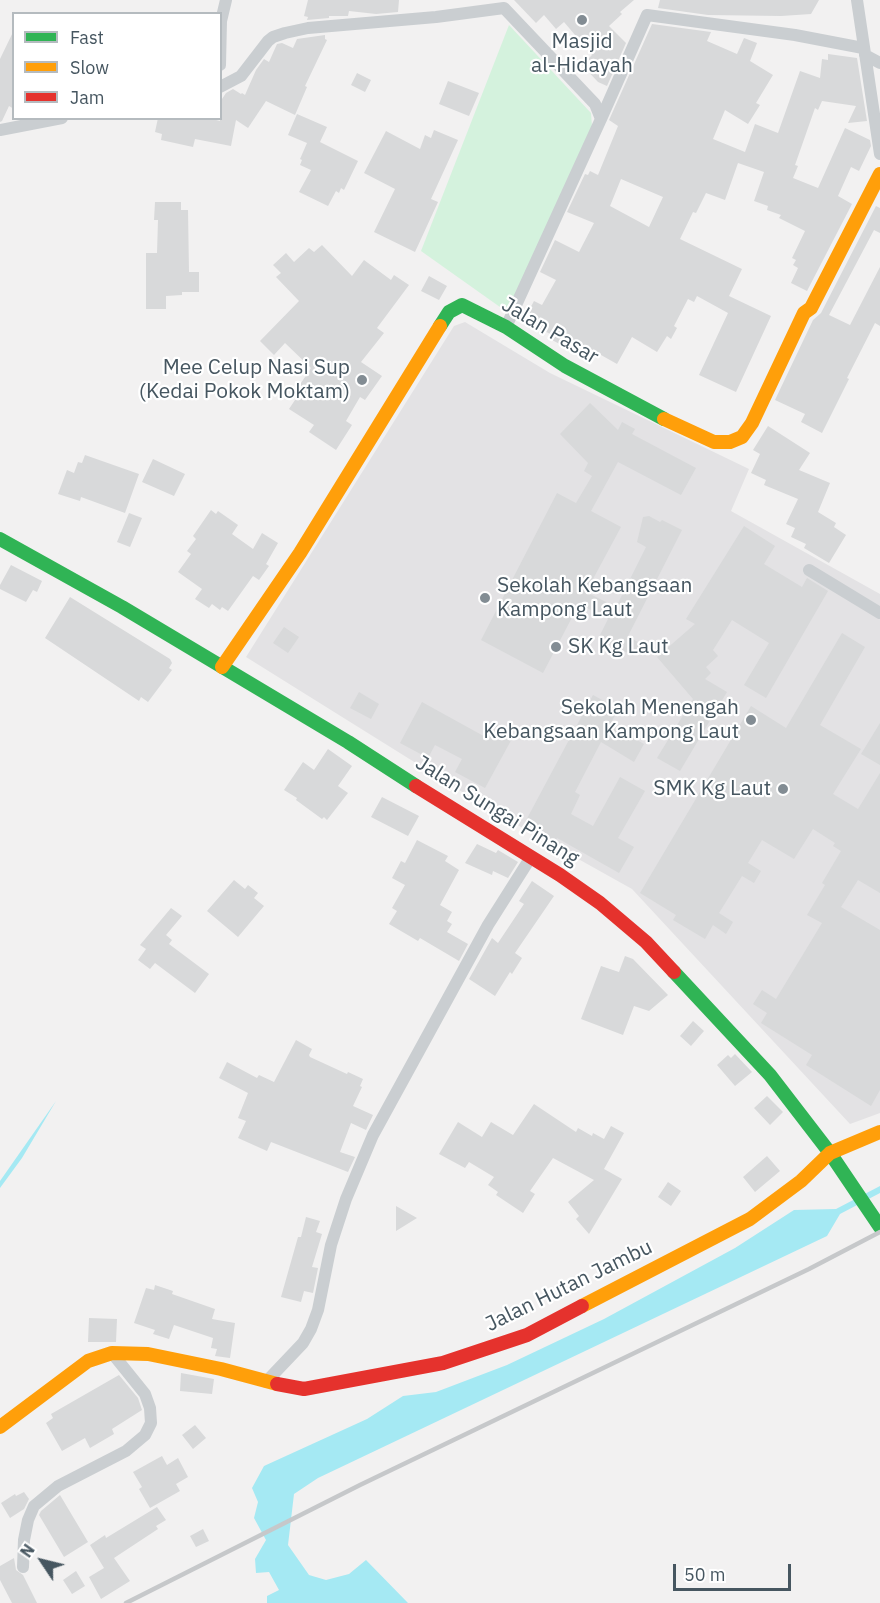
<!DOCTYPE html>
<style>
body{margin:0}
#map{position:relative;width:880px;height:1603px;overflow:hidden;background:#f2f1f1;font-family:"IBM Plex Sans",sans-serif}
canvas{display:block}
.legend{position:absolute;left:12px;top:12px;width:210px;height:108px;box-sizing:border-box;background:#fff;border:2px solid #b5bbbf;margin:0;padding:8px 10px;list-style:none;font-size:18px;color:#465660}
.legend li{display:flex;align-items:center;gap:12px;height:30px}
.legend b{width:30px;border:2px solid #b5bbbf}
.north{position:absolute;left:12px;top:1531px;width:60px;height:60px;-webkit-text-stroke:4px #fff;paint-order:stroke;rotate:305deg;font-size:16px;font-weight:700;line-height:24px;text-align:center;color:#465660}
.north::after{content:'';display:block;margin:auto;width:21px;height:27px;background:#465660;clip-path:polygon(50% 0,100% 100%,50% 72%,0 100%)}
.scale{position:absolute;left:673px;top:1564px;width:118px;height:27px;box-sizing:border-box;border:3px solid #465660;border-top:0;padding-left:8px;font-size:18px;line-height:21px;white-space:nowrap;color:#465660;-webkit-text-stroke:4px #fff;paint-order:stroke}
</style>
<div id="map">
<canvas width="880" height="1603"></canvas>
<ul class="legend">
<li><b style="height:8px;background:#30b455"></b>Fast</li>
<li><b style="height:8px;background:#ff9f0a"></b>Slow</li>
<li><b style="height:8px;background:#e5322d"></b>Jam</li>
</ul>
<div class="north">N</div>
<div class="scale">50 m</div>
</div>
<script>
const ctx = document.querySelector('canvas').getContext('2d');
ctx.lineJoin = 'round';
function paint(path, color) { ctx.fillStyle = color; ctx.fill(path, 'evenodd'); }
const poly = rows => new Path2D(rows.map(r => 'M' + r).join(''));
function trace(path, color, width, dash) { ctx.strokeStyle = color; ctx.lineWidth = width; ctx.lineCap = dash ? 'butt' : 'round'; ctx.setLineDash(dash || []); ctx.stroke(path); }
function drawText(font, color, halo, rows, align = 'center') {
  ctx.font = font + ' "IBM Plex Sans",sans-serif'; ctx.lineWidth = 4.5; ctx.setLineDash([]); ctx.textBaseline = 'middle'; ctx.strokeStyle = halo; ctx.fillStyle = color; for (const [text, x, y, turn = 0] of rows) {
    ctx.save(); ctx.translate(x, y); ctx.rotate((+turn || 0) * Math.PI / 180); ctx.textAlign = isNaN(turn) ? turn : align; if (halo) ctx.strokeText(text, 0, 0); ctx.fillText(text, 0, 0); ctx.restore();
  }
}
const education = poly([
 [465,322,550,373,749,469,731,511,880,594,880,1113,850,1124,632,889,496,813,246,657,454,326]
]);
const green = poly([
 [509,25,591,113,592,127,507,312,421,251]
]);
const water = poly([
 [56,1101,22,1158,0,1188,0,1181],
 [880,1186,880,1193,840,1214,827,1236,318,1478,294,1494,288,1545,309,1575,326,1580,349,1574,366,1560,408,1603,267,1603,267,1596,279,1590,269,1572,256,1573,255,1559,266,1540,254,1518,258,1502,252,1488,264,1466,367,1419,403,1396,436,1392,507,1365,604,1319,735,1248,794,1210,836,1209]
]);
const building = poly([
 [308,0,399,0,398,12,376,14,349,11,348,16,329,16,329,18,307,20,308,17,304,16],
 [514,0,634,0,620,12,622,14,609,26,626,43,607,86,598,82,582,65,592,55,564,22,556,29,544,15,536,23],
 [660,0,819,0,811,14,781,16,708,15,658,8],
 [652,24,711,32,707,41,737,54,744,38,757,43,750,61,773,75,756,103,760,105,748,124,725,110,713,139,745,152,755,124,778,133,800,71,820,78,822,59,828,60,828,54,857,58,867,121,848,123,856,106,822,101,818,110,815,108,795,165,798,166,793,178,818,188,845,128,870,140,871,146,859,171,851,167,838,196,852,204,807,291,791,283,798,268,793,265,796,260,792,258,805,231,779,218,781,215,767,210,768,206,754,201,764,172,738,163,725,200,706,193,696,213,693,212,680,239,742,269,729,296,771,316,736,392,699,375,728,313,697,296,694,302,688,299,674,326,677,328,671,339,667,336,657,352,632,337,617,364,578,342,573,351,552,340,554,336,531,324,534,318,527,314,534,301,542,305,556,280,540,272,555,240,579,252,594,223,567,212,585,174,588,175,590,171,598,175,618,126,609,120],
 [621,179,663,197,649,227,610,206],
 [14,30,14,109,9,106,2,121,0,122,0,59],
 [325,35,325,39,327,40,305,86,307,87,295,115,266,101,248,128,236,120,231,146,195,139,193,147,161,140,162,134,155,132,158,118,209,118,220,121,220,102,226,93,233,89,241,94,242,93,245,95,256,70,264,59,269,62,277,44,282,43,293,48,297,39],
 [357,73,371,80,365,92,351,85],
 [448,81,479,93,469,116,439,104],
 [297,114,327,127,320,142,358,161,344,190,341,188,339,193,336,191,328,206,299,192,311,170,300,165,302,160,300,159,307,143,288,135],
 [434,130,458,140,431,199,438,202,415,252,374,232,395,189,364,173,386,131,420,149,425,135,431,138],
 [155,202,181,202,181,210,188,210,189,272,199,272,199,292,182,292,182,295,166,296,166,309,146,309,146,253,157,253,158,220,154,220],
 [876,206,880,208,880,233,874,230,829,315,850,325,880,267,880,326,875,323,847,378,849,379,822,433,801,422,805,414,775,400,813,320,821,313],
 [322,245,352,276,364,260,391,280,394,275,409,285,377,328,384,333,361,362,382,376,365,400,360,397,346,421,352,425,336,450,309,432,314,425,289,409,303,388,299,386,311,368,285,343,274,355,260,341,299,301,276,277,281,273,273,265,286,253,294,262,309,248,314,252],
 [429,276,447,286,439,300,421,291],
 [590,403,618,430,622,422,635,429,632,434,696,468,681,495,618,462,591,511,621,527,586,592,616,607,646,547,637,542,643,517,649,516,660,522,662,520,682,530,628,636,641,644,633,656,599,637,608,619,579,604,543,673,481,640,557,493,576,503,592,476,584,471,588,463,560,434],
 [768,426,810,453,799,470,830,483,818,512,836,523,834,527,846,535,829,563,804,548,806,544,791,537,795,528,786,524,798,499,764,485,766,480,751,473,760,454,753,450],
 [85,455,139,474,125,513,81,497,80,501,58,494,67,470,74,473,78,462,82,463],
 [153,459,185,474,174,496,142,482],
 [211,510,216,514,218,511,238,525,232,534,253,549,262,533,278,543,266,564,269,566,259,580,253,576,228,611,222,607,220,610,212,604,209,608,195,599,202,589,178,572,191,554,187,551,196,539,193,536],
 [129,513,142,518,130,547,117,542],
 [744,526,775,546,764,564,802,587,807,578,828,591,766,698,744,685,769,643,732,620,713,650,718,656,706,667,711,673,705,679,727,692,680,771,657,758,693,699,657,657,695,624,686,619],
 [11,565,42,581,37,592,33,590,26,602,0,589,0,585],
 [70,597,170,659,172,663,169,668,172,670,148,702,141,697,139,701,45,638],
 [284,627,299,637,288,653,273,643],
 [842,633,865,647,820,725,861,749,833,794,858,809,880,773,880,893,858,880,841,907,880,930,880,1090,871,1106,806,1065,812,1055,761,1023,767,1013,753,1004,762,990,776,999,822,923,807,915,825,885,822,883,841,851,833,846,835,843,813,829,794,859,762,840,748,863,761,871,754,883,742,876,719,913,733,922,726,934,713,925,705,939,673,920,676,915,640,893,751,706,786,728],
 [359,692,379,704,371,719,350,708],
 [593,695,619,709,610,724,644,744,634,762,601,742,575,792,580,795,571,814,593,826,620,777,645,791,618,838,634,847,619,873,557,838,555,843,523,826],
 [422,702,489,739,497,725,514,735,485,788,455,772,462,759,435,745,428,758,400,743],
 [880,723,880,765,861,754],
 [328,749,352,766,338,786,348,793,327,820,324,817,322,819,296,800,297,798,284,790,303,762,314,770],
 [382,797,419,816,408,836,371,817],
 [417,840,448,856,445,861,459,870,440,905,452,912,447,921,452,924,447,932,468,944,459,961,420,938,418,941,389,924,397,911,392,908,405,885,392,878,401,861,405,863],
 [477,844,496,853,498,850,518,862,508,878,493,871,492,875,465,863],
 [234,880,245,889,248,885,258,893,254,898,264,906,238,937,207,911],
 [532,881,554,896,515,953,522,958,512,974,510,972,495,996,469,979,492,938,498,943,524,904,519,901],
 [171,908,182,916,166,935,172,940,169,944,209,974,195,993,155,963,150,969,138,960,146,949,140,945],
 [625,956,633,959,668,995,649,1011,634,1006,623,1035,581,1019,601,966,619,972],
 [693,1021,704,1031,691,1046,680,1036],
 [296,1040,312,1049,309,1055,310,1057,347,1074,348,1072,363,1079,360,1086,362,1087,353,1106,373,1115,366,1130,351,1123,340,1152,355,1157,348,1172,271,1142,267,1151,238,1138,246,1121,238,1118,248,1093,219,1078,227,1062,257,1078,259,1075,274,1082],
 [735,1054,752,1072,735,1086,717,1065,728,1055,731,1058],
 [767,1096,783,1112,770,1125,754,1108],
 [534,1104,576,1132,578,1128,592,1136,593,1133,604,1139,611,1126,624,1133,604,1169,622,1179,589,1234,576,1219,579,1216,568,1202,594,1180,553,1158,530,1191,535,1194,523,1213,496,1195,498,1192,488,1185,494,1177,469,1162,465,1168,439,1154,458,1122,482,1137,491,1122,513,1135],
 [767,1156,780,1171,755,1192,743,1177],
 [668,1182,681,1191,671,1206,658,1197],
 [396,1206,417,1218,396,1231],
 [306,1217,320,1221,316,1232,322,1234,312,1267,318,1268,313,1293,304,1291,301,1302,281,1297,298,1237,301,1237],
 [155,1285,173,1291,172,1294,215,1309,212,1319,235,1323,230,1358,215,1356,217,1349,211,1348,213,1338,174,1325,169,1339,153,1334,155,1330,134,1323,146,1288,154,1290],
 [89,1318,117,1319,116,1342,88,1342],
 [181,1373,214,1379,212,1394,180,1391],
 [119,1375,138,1398,142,1410,112,1429,114,1434,90,1448,85,1438,62,1451,46,1423,53,1418,51,1414],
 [195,1425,206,1438,193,1449,182,1435],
 [162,1456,167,1465,178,1458,188,1477,176,1484,180,1491,150,1508,139,1489,142,1487,133,1472],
 [24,1492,29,1499,24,1509,10,1518,1,1503,15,1494,16,1496],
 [60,1495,88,1542,64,1557,39,1515,41,1511],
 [157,1507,166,1520,156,1526,158,1529,114,1558,130,1581,101,1599,89,1577,104,1568,90,1545,105,1535,106,1538],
 [203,1529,209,1541,196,1547,190,1536],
 [14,1558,16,1570,23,1575,37,1603,12,1603,0,1580,0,1566],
 [76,1571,85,1586,72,1594,63,1580]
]);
const street = poly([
 [857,0,880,154],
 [865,55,880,63],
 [220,65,221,21,226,0],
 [220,87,241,76,268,41,273,37,285,33,308,28,436,17,504,8,595,104,601,119,506,327],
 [601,119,647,15,795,35,863,48],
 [0,130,62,118],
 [809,570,880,613],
 [266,1382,303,1343,311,1329,318,1310,331,1245,346,1199,373,1135,488,925,531,857],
 [23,1567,24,1540,28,1520,34,1506,58,1486,126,1451,145,1435,151,1423,150,1408,145,1394,112,1353]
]);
const fast = poly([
 [440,326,449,312,462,305,506,327,565,366,664,419],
 [0,539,122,607,348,742,416,786],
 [674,972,770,1075,830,1153,880,1227]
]);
const slow = poly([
 [664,419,714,442,730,442,742,437,752,423,804,313,811,308,880,174],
 [222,667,300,553,440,326],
 [582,1306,750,1219,801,1181,830,1153,880,1132],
 [0,1427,88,1361,112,1353,148,1354,221,1369,277,1384]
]);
const jam = poly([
 [416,786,560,875,600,903,646,942,674,972],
 [277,1384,304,1389,443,1363,527,1335,582,1306]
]);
const rail = poly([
 [126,1603,360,1485,809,1269,880,1232]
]);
const markers = [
 [582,20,6,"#828c93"],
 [362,380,6,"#828c93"],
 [485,598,6,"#828c93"],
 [556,647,6,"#828c93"],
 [751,720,6,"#828c93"],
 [783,789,6,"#828c93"]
];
const poiNames = [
 ["Masjid",582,42,"center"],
 ["al-Hidayah",582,66,"center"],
 ["Mee Celup Nasi Sup",350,368],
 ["(Kedai Pokok Moktam)",350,392],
 ["Sekolah Kebangsaan",497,586,"left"],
 ["Kampong Laut",497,610,"left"],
 ["SK Kg Laut",568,647,"left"],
 ["Sekolah Menengah",739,708],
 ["Kebangsaan Kampong Laut",739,732],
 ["SMK Kg Laut",771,789]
];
const streetNames = [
 ["Jalan Pasar",550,331,31],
 ["Jalan Sungai Pinang",497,811,32],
 ["Jalan Hutan Jambu",569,1286,-26]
];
paint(education, '#e3e2e4');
paint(green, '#d4f2dd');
paint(water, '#a5e9f3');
paint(building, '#d8d9da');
trace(street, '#caced1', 12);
trace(fast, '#30b455', 14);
trace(slow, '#ff9f0a', 14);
trace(jam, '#e5322d', 14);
trace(rail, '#c6c8ca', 4.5);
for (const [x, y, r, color] of markers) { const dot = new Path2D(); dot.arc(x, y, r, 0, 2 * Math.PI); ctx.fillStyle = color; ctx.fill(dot); trace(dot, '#fff', 2); }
drawText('21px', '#465660', '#fff', poiNames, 'right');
drawText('21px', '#465660', '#fff', streetNames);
</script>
